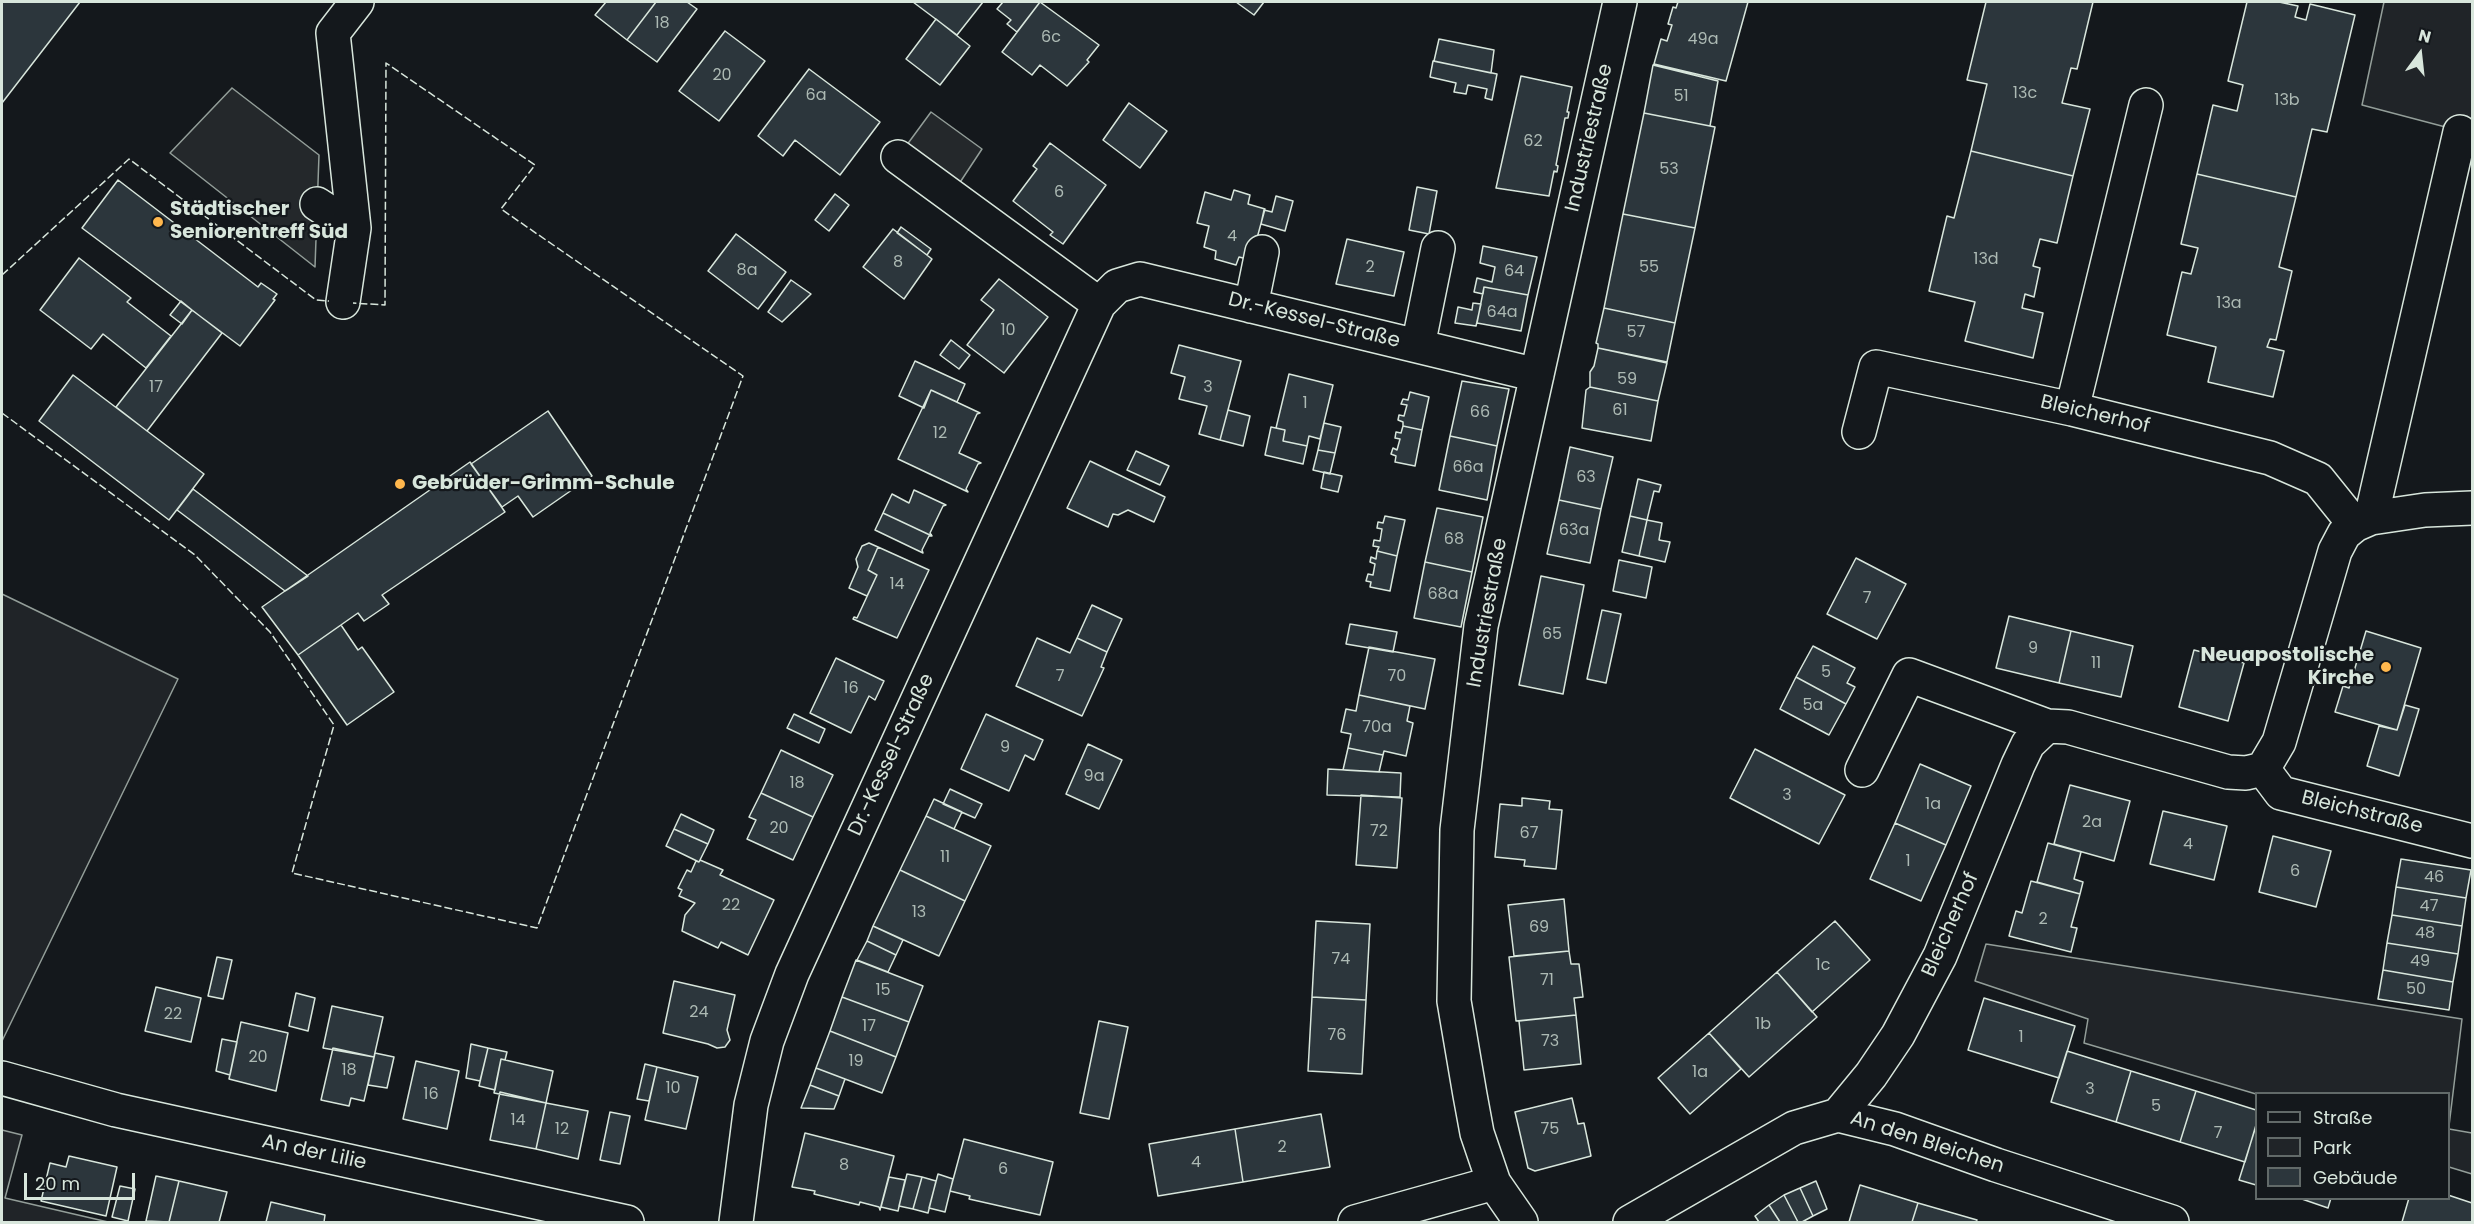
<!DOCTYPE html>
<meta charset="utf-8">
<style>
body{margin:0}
#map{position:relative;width:2474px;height:1224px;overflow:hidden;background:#14181c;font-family:Poppins,sans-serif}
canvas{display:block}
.frame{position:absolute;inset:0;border:3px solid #d8e6dc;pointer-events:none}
.legend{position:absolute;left:2255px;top:1092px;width:195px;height:108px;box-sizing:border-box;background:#14181c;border:2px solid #626a69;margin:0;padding:8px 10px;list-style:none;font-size:18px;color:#d8e6dc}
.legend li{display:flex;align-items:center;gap:12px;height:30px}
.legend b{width:30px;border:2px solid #626a69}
.north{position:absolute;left:2390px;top:24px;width:60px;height:60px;-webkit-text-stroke:4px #14181c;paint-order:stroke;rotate:15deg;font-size:16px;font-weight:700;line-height:24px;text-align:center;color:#d8e6dc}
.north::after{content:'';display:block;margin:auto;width:21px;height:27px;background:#d8e6dc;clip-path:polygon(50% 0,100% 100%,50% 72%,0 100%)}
.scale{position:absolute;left:24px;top:1173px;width:111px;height:27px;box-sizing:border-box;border:3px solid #d8e6dc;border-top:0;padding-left:8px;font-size:18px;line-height:21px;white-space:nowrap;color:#d8e6dc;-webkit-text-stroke:4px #14181c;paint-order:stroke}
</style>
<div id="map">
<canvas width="2474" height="1224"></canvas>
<div class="frame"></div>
<ul class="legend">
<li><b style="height:8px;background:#14181c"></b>Straße</li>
<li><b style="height:16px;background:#202428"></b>Park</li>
<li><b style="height:16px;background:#2c363c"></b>Gebäude</li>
</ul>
<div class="north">N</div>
<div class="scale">20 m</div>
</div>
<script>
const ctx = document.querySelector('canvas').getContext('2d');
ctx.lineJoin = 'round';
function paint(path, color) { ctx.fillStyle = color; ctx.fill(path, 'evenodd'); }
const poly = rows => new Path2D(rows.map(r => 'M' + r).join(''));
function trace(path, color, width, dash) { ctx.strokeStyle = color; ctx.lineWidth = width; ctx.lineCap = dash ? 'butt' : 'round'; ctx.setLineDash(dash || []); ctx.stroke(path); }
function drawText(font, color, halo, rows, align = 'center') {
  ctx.font = font + ' Poppins,sans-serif'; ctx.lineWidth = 4.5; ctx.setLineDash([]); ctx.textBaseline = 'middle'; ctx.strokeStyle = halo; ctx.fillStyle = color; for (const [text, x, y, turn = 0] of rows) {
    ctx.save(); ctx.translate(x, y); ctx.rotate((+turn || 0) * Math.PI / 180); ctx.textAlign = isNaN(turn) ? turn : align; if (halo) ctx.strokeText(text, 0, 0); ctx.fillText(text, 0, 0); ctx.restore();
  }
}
const green = poly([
 [2384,2,2472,2,2472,134,2362,105,2384,2],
 [2,594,178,679,2,1041,2,594],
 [1986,944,2462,1019,2449,1126,2448,1094,2256,1094,2084,1043,2088,1019,1975,981,1986,944],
 [2449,1129,2472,1133,2472,1174,2449,1167,2449,1129],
 [2,1130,22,1135,5,1198,108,1222,2,1222,2,1130]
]);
const parking = poly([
 [232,88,319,155,315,267,170,153,232,88],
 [931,112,982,149,951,196,898,157,931,112]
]);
const building = poly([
 [2,2,80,2,2,103,2,2],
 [606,2,656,2,627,40,595,15,606,2],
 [656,2,687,2,697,9,657,62,627,40,656,2],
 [913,2,983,2,957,35,913,2],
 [1003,2,1040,2,1017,32,1007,24,1011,20,997,9,1003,2],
 [1040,2,1099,45,1087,60,1089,62,1067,86,1040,65,1032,75,1002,52,1040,2],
 [1236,2,1264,2,1254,15,1236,2],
 [1678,2,1748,2,1726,81,1654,64,1661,39,1667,41,1672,25,1668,24,1673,7,1676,8,1678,2],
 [1986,2,2093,2,2077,69,2071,68,2062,103,2090,109,2073,176,1971,151,1987,84,1967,80,1986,2],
 [2247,2,2279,2,2298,6,2295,17,2306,20,2310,4,2355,15,2327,132,2312,129,2296,197,2197,174,2213,105,2237,111,2243,85,2228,81,2247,2],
 [936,19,970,46,940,85,906,59,936,19],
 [725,31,765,61,719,121,679,91,725,31],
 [1439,39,1494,50,1491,73,1434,61,1439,39],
 [1433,61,1497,74,1492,100,1485,98,1487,89,1468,85,1466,94,1454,92,1456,83,1430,77,1433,61],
 [1653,65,1718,81,1710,126,1644,113,1653,65],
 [809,69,880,122,840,175,795,140,783,156,758,136,809,69],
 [1521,76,1572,87,1567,112,1569,112,1568,118,1565,118,1556,165,1558,166,1557,172,1554,171,1549,196,1496,188,1521,76],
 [1129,103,1167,131,1140,168,1103,140,1129,103],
 [1644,113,1715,127,1695,228,1623,214,1644,113],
 [1050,143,1106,185,1063,244,1050,235,1053,232,1013,201,1037,169,1033,166,1050,143],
 [1971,151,2073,176,2057,243,2040,239,2033,266,2040,268,2034,297,2025,294,2022,308,2043,313,2033,358,1965,341,1975,302,1929,291,1947,216,1954,218,1971,151],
 [2197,174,2296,197,2279,267,2292,271,2276,340,2270,339,2267,347,2284,351,2273,397,2208,382,2216,347,2167,335,2182,272,2191,274,2198,248,2181,244,2197,174],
 [118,180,258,287,261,283,277,294,273,299,275,300,240,346,82,228,118,180],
 [1417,187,1437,191,1429,234,1409,230,1417,187],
 [1234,190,1250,195,1248,204,1265,209,1251,260,1239,257,1236,265,1215,259,1216,251,1204,247,1209,226,1197,223,1205,192,1231,200,1234,190],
 [835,194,849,205,829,231,815,220,835,194],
 [1276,196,1293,201,1285,231,1261,224,1264,210,1272,212,1276,196],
 [1623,214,1695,228,1675,323,1604,308,1623,214],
 [901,227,931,249,927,255,897,233,901,227],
 [893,229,932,259,904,299,863,267,893,229],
 [736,234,786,272,758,309,708,271,736,234],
 [1347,239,1404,252,1394,296,1336,284,1347,239],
 [1483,246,1537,257,1528,295,1484,287,1483,294,1474,292,1477,278,1492,282,1495,267,1480,263,1483,246],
 [79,258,131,298,127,302,171,336,146,368,103,334,91,349,40,310,79,258],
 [999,279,1048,317,1004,373,967,345,994,310,981,300,999,279],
 [791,280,811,294,782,322,768,312,791,280],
 [1484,287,1528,295,1521,331,1477,323,1484,287],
 [181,301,192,310,182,324,170,315,181,301],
 [1473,303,1481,304,1476,326,1455,323,1458,307,1472,310,1473,303],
 [1604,308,1675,323,1667,362,1598,348,1598,344,1596,343,1604,308],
 [192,310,222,333,147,431,116,407,192,310],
 [951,340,970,355,959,369,940,355,951,340],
 [1179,345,1241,361,1220,440,1199,434,1207,406,1179,399,1185,377,1171,373,1179,345],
 [1598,348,1667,363,1658,401,1590,387,1590,372,1594,366,1598,348],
 [915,361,965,384,957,402,931,390,924,408,899,396,915,361],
 [1289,374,1333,385,1320,439,1309,436,1307,446,1283,441,1285,430,1276,428,1289,374],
 [73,375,204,474,169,520,39,421,73,375],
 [1462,381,1509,389,1497,446,1450,436,1462,381],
 [1590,387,1658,401,1651,441,1582,428,1586,390,1590,387],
 [931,390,980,413,977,414,959,453,981,463,978,464,966,489,968,492,898,459,931,390],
 [1410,392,1429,397,1422,430,1403,426,1403,422,1398,420,1399,415,1404,416,1407,405,1401,404,1403,399,1408,400,1410,392],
 [1228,410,1250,416,1243,446,1220,440,1228,410],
 [548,411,592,476,533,517,518,496,502,507,471,464,548,411],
 [1324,423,1341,427,1335,453,1318,450,1324,423],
 [1403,426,1422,430,1415,466,1395,462,1396,456,1391,454,1393,448,1397,450,1400,439,1395,438,1396,432,1401,433,1403,426],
 [1271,427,1285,430,1283,441,1307,446,1303,464,1265,455,1271,427],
 [1450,436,1497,446,1487,500,1439,490,1450,436],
 [1570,447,1613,457,1601,509,1559,500,1570,447],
 [1318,450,1335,453,1330,474,1313,470,1318,450],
 [1136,451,1169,466,1160,485,1127,470,1136,451],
 [1090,461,1165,497,1154,522,1128,510,1118,515,1113,514,1108,527,1067,508,1090,461],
 [470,462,505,512,382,595,389,604,364,621,358,613,298,655,262,607,470,462],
 [1324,472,1342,476,1338,492,1321,488,1324,472],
 [1638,479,1661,485,1659,492,1654,491,1647,520,1630,516,1638,479],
 [193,489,308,576,285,591,177,510,193,489],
 [914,490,946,505,943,506,930,533,932,536,883,513,892,494,909,503,914,490],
 [1559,500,1601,509,1590,563,1547,554,1559,500],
 [1437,508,1483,517,1472,572,1425,562,1437,508],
 [883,513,932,536,929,536,922,550,923,553,875,530,883,513],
 [1385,516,1405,520,1397,556,1377,551,1379,547,1373,546,1374,540,1380,541,1382,529,1377,528,1378,522,1383,523,1385,516],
 [1630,516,1647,520,1639,556,1622,552,1630,516],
 [1647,520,1662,523,1659,540,1670,542,1665,562,1639,556,1647,520],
 [869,543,878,547,868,570,877,575,867,596,849,588,858,567,856,559,862,546,869,543],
 [878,547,929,570,897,638,853,619,854,617,857,618,877,575,868,570,878,547],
 [1377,551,1397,556,1390,591,1370,587,1371,582,1366,581,1368,574,1373,575,1375,564,1370,562,1371,557,1376,559,1377,551],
 [1856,558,1906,584,1877,639,1827,614,1856,558],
 [1619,560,1652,567,1646,598,1613,591,1619,560],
 [1425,562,1472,572,1461,627,1414,618,1425,562],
 [1541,576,1584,585,1563,694,1519,685,1541,576],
 [1092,605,1122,619,1107,652,1077,638,1092,605],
 [1602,610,1621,614,1606,683,1587,679,1602,610],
 [2009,616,2071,631,2059,683,1996,668,2009,616],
 [1350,624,1397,632,1393,652,1346,644,1350,624],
 [341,625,358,650,362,647,394,692,347,725,298,655,341,625],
 [2071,631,2133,646,2121,697,2059,683,2071,631],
 [2366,631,2421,648,2397,730,2335,712,2343,686,2349,688,2366,631],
 [1037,638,1070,653,1077,638,1107,652,1101,667,1104,668,1082,716,1016,686,1037,638],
 [1813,646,1855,668,1847,683,1855,687,1846,704,1796,677,1813,646],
 [1369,647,1435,659,1425,709,1359,695,1369,647],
 [2194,650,2244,663,2228,721,2179,707,2194,650],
 [836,658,884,681,875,700,869,696,851,733,810,713,836,658],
 [1796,677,1846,704,1829,735,1780,709,1796,677],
 [1359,695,1410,706,1407,721,1413,723,1406,756,1384,751,1383,755,1348,748,1351,734,1341,732,1346,709,1356,711,1359,695],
 [2405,705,2419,709,2399,776,2367,766,2379,726,2397,730,2405,705],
 [794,714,825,729,819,743,787,728,794,714],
 [986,714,1043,740,1034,760,1025,755,1009,791,961,769,986,714],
 [1088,744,1122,760,1099,809,1066,794,1088,744],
 [1348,748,1383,755,1379,772,1343,770,1348,748],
 [1755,749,1845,795,1819,844,1730,798,1755,749],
 [781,750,833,775,813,817,761,793,781,750],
 [1920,764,1971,786,1946,845,1895,823,1920,764],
 [1328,769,1401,773,1400,797,1327,795,1328,769],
 [2070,785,2130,801,2114,861,2054,844,2070,785],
 [950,789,982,804,975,818,943,804,950,789],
 [761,793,813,817,793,860,747,839,756,820,749,817,761,793],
 [1361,795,1402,798,1397,868,1356,865,1361,795],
 [1522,798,1550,801,1549,809,1562,810,1556,869,1524,866,1525,860,1495,857,1500,804,1522,806,1522,798],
 [934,799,962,812,954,829,926,816,934,799],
 [2163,811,2227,826,2214,880,2150,864,2163,811],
 [681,814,714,830,708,844,674,829,681,814],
 [926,816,991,846,965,901,900,870,926,816],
 [1895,823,1946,845,1921,901,1870,879,1895,823],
 [674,829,708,844,699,862,666,846,674,829],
 [2273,836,2331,851,2316,907,2259,892,2273,836],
 [2048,843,2081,852,2074,879,2083,882,2080,894,2037,882,2048,843],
 [2401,859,2471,870,2466,898,2396,887,2401,859],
 [700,860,723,870,720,875,774,900,748,955,721,942,718,948,682,931,685,915,695,903,679,896,682,890,678,888,687,870,691,872,696,861,699,862,700,860],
 [900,870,965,901,939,956,873,926,900,870],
 [2031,881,2080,894,2071,927,2077,928,2071,952,2009,936,2016,911,2022,913,2031,881],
 [2396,887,2466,898,2462,926,2392,915,2396,887],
 [1564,899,1569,951,1514,956,1508,905,1564,899],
 [2392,915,2462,926,2458,954,2387,943,2392,915],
 [1316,921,1370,924,1366,1000,1312,997,1316,921],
 [1835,921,1870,960,1812,1012,1777,972,1835,921],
 [873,926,903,940,896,955,867,941,873,926],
 [867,941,896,955,888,972,857,960,867,941],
 [2387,943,2458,954,2453,982,2383,970,2387,943],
 [1569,951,1571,964,1579,964,1583,997,1574,998,1576,1015,1516,1021,1509,957,1569,951],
 [217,957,232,960,223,999,208,996,217,957],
 [856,960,923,986,909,1022,842,997,856,960],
 [2383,970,2453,982,2449,1010,2378,999,2383,970],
 [1777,972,1817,1017,1749,1077,1709,1033,1777,972],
 [674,981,735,995,727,1030,730,1040,725,1047,717,1048,708,1044,663,1033,674,981],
 [156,987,201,998,191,1042,145,1031,156,987],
 [296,993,315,998,308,1031,289,1026,296,993],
 [842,997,909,1022,896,1057,830,1031,842,997],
 [1312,997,1366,1000,1362,1074,1308,1071,1312,997],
 [1984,998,2075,1026,2059,1078,1968,1050,1984,998],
 [332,1006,383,1017,374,1057,323,1048,332,1006],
 [1576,1015,1581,1064,1524,1070,1519,1021,1576,1015],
 [1099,1021,1128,1027,1109,1119,1080,1113,1099,1021],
 [241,1022,288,1033,276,1091,229,1079,241,1022],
 [830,1031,896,1057,882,1093,816,1068,830,1031],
 [1709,1033,1741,1069,1690,1114,1658,1078,1709,1033],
 [222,1039,237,1042,230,1075,216,1071,222,1039],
 [471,1044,488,1048,480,1081,466,1078,471,1044],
 [333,1048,374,1057,364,1101,351,1098,349,1106,321,1100,333,1048],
 [488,1048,507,1052,505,1060,501,1059,495,1090,479,1086,488,1048],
 [2067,1051,2131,1071,2116,1122,2051,1102,2067,1051],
 [375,1053,394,1057,387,1088,368,1085,375,1053],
 [501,1059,553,1071,546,1103,494,1093,501,1059],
 [416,1061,459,1071,447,1129,403,1119,416,1061],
 [645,1064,657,1067,649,1101,637,1099,645,1064],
 [657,1067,698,1077,686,1129,645,1120,657,1067],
 [816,1068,845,1079,839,1096,810,1085,816,1068],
 [2131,1071,2196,1091,2180,1142,2116,1122,2131,1071],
 [810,1085,839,1096,834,1109,801,1108,810,1085],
 [2196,1091,2256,1110,2256,1125,2245,1162,2180,1142,2196,1091],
 [500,1092,546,1103,536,1149,490,1140,500,1092],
 [1572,1098,1578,1124,1584,1123,1591,1156,1535,1171,1528,1168,1515,1112,1572,1098],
 [546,1103,588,1111,578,1159,536,1149,546,1103],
 [610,1112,630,1116,620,1164,600,1160,610,1112],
 [1321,1114,1330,1167,1243,1182,1235,1129,1321,1114],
 [2256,1126,2256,1185,2239,1180,2256,1126],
 [1235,1129,1243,1182,1158,1196,1149,1144,1235,1129],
 [805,1133,894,1156,880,1210,879,1207,860,1202,859,1205,814,1194,815,1191,792,1187,805,1133],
 [964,1139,1053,1162,1040,1215,969,1199,970,1196,950,1191,964,1139],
 [69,1156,117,1167,106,1216,41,1201,50,1163,66,1167,69,1156],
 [907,1174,922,1177,913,1209,899,1206,907,1174],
 [938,1174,953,1179,945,1212,929,1208,938,1174],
 [156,1176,179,1181,169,1222,146,1221,156,1176],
 [889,1177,905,1180,898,1211,881,1207,889,1177],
 [922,1177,936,1181,928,1213,913,1209,922,1177],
 [179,1181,227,1192,219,1222,169,1222,179,1181],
 [1816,1181,1827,1209,1813,1216,1800,1188,1816,1181],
 [1860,1185,1918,1203,1912,1222,1849,1222,1860,1185],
 [120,1186,135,1189,128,1221,112,1217,120,1186],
 [1800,1188,1813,1216,1802,1222,1798,1222,1784,1195,1800,1188],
 [1784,1195,1798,1222,1780,1222,1769,1205,1784,1195],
 [2448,1195,2472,1203,2472,1222,2402,1222,2409,1198,2448,1198,2448,1195],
 [2299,1198,2331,1198,2328,1208,2299,1198],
 [271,1202,325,1215,324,1222,266,1222,271,1202],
 [1918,1203,1977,1220,1976,1222,1912,1222,1918,1203],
 [1769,1205,1780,1222,1759,1222,1755,1216,1769,1205]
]);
const minor = poly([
 [898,157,1099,304],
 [317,204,354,228],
 [343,302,354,228,333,33,357,2],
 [1251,306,1262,252],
 [1418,346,1438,248],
 [2072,409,2146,105],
 [1859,432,1876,367,2072,409,2270,458,2318,479,2355,525],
 [2371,518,2460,132],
 [2263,769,2281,793,2472,841],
 [1862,770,1909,675,2047,726],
 [2,1078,116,1110,627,1222],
 [1838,1115,1871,1075,1898,1035,1940,956,2018,765,2028,744,2047,726,2068,727,2228,772,2246,773,2263,769,2279,742,2335,551,2344,534,2355,525,2371,518,2425,510,2472,508],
 [736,1222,751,1105,767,1041,792,974,1099,304,1117,286,1140,279,1537,375],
 [1355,1222,1494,1183],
 [1521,1222,1494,1183,1477,1133,1470,1095,1454,1001,1457,830,1481,626,1620,2],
 [1630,1222,1794,1128,1838,1115,1895,1129,1996,1165,2172,1222]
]);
const fence = poly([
 [2,275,129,159,316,300,329,301],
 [2,413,195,555,270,632,334,725,292,873,537,928,743,376,501,209,535,165,386,63,385,305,353,303]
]);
const markers = [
 [158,222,6,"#ffb74d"],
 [400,484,6,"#ffb74d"],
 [2386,667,6,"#ffb74d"]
];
const numberNames = [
 ["18",662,24],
 ["6c",1051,38],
 ["49a",1703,40],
 ["20",722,76],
 ["13c",2025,94],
 ["6a",816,96],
 ["51",1681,97],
 ["13b",2287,101],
 ["62",1533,142],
 ["53",1669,170],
 ["6",1059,193],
 ["4",1232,237],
 ["13d",1986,260],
 ["8",898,263],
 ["2",1370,268],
 ["55",1649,268],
 ["8a",747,271],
 ["64",1514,272],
 ["13a",2229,304],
 ["64a",1502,313],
 ["10",1008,331],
 ["57",1636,333],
 ["59",1627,380],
 ["17",156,388],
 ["3",1208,388],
 ["1",1305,404],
 ["61",1620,411],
 ["66",1480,413],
 ["12",940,434],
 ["66a",1468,468],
 ["63",1586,478],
 ["63a",1574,531],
 ["68",1454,540],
 ["14",897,585],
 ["68a",1443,595],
 ["7",1867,599],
 ["65",1552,635],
 ["9",2033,649],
 ["11",2096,664],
 ["5",1826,673],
 ["7",1060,677],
 ["70",1397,677],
 ["16",851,689],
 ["5a",1813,706],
 ["70a",1377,728],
 ["9",1005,748],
 ["9a",1094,777],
 ["18",797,784],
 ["3",1787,796],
 ["1a",1933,805],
 ["2a",2092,823],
 ["20",779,829],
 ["72",1379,832],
 ["67",1529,834],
 ["4",2188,845],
 ["11",945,858],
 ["1",1908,862],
 ["6",2295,872],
 ["46",2434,878],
 ["22",731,906],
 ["47",2429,907],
 ["13",919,913],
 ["2",2043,920],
 ["69",1539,928],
 ["48",2425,934],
 ["74",1341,960],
 ["49",2420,962],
 ["1c",1823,966],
 ["71",1547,981],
 ["50",2416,990],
 ["15",883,991],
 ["24",699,1013],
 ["22",173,1015],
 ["1b",1763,1025],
 ["17",869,1027],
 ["76",1337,1036],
 ["1",2021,1038],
 ["73",1550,1042],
 ["20",258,1058],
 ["19",856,1062],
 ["18",349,1071],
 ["1a",1700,1073],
 ["10",673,1089],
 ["3",2090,1090],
 ["16",431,1095],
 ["5",2156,1107],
 ["14",518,1121],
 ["12",562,1130],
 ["75",1550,1130],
 ["7",2218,1134],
 ["2",1282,1148],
 ["4",1196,1163],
 ["8",844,1166],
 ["6",1003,1170]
];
const streetNames = [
 ["Industriestraße",1590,138,-77],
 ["Dr.-Kessel-Straße",1314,321,14],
 ["Bleicherhof",2095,415,13],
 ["Industriestraße",1488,613,-80],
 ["Dr.-Kessel-Straße",892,755,-65],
 ["Bleichstraße",2362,813,14],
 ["Bleicherhof",1951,925,-66],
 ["An den Bleichen",1927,1143,18],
 ["An der Lilie",314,1153,12]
];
const poiNames = [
 ["Städtischer",170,210],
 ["Seniorentreff Süd",170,233],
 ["Gebrüder-Grimm-Schule",412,484],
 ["Neuapostolische",2374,656,"right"],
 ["Kirche",2374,679,"right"]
];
paint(green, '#202428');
trace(green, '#939e99', 1.5);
paint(parking, '#24282b');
trace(parking, '#939e99', 1.5);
paint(building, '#2c363c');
trace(building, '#d8e6dc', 1.5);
trace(minor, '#d8e6dc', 36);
trace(minor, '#14181c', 33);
trace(fence, '#d8e6dc', 1.5, [8, 3]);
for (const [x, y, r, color] of markers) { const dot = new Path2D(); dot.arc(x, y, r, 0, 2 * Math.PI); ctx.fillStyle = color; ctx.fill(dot); trace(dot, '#14181c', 2); }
drawText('16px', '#adbab4', null, numberNames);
drawText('20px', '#d8e6dc', '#14181c', streetNames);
drawText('bold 20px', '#d8e6dc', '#14181c', poiNames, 'left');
</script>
